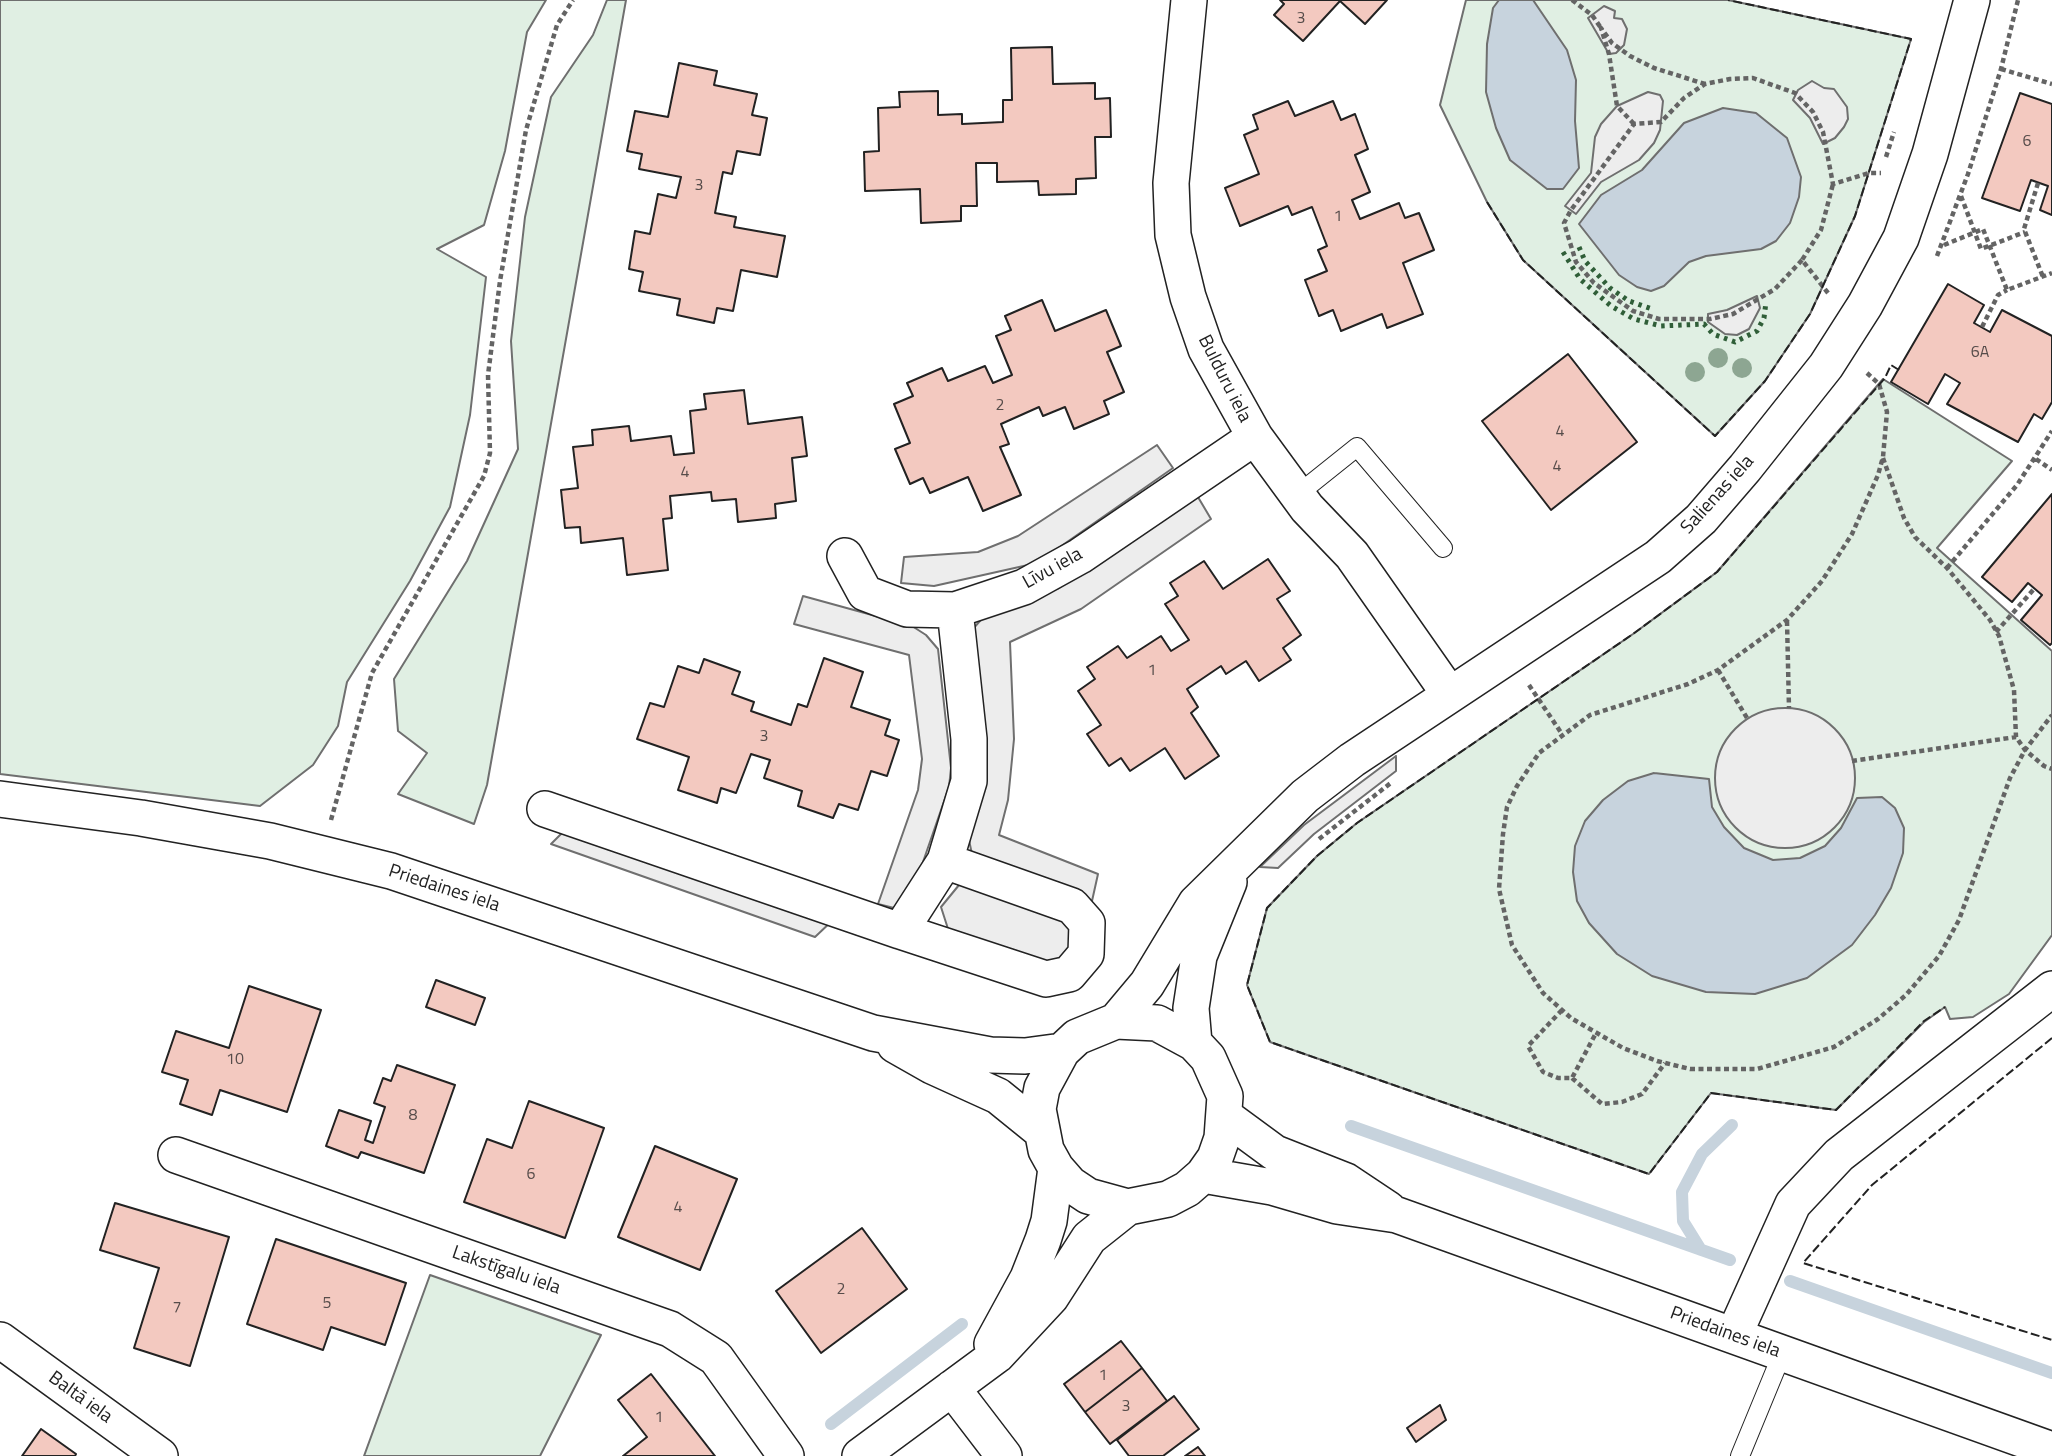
<!DOCTYPE html>
<meta charset="utf-8">
<style>
body{margin:0}
canvas{display:block;background:#fff}
</style>
<canvas width="2052" height="1456"></canvas>
<script>
const ctx = document.querySelector('canvas').getContext('2d');
ctx.lineJoin = 'round';
function paint(path, color) { ctx.fillStyle = color; ctx.fill(path, 'evenodd'); }
const poly = rows => new Path2D(rows.map(r => 'M' + r).join(''));
function trace(path, color, width, dash) { ctx.strokeStyle = color; ctx.lineWidth = width; ctx.lineCap = dash ? 'butt' : 'round'; ctx.setLineDash(dash || []); ctx.stroke(path); }
function drawText(font, color, halo, rows, align = 'center') {
  ctx.font = font + ' "Titillium Web",sans-serif'; ctx.lineWidth = 5; ctx.setLineDash([]); ctx.textBaseline = 'middle'; ctx.strokeStyle = halo; ctx.fillStyle = color; for (const [text, x, y, turn = 0] of rows) {
    ctx.save(); ctx.translate(x, y); ctx.rotate((+turn || 0) * Math.PI / 180); ctx.textAlign = isNaN(turn) ? turn : align; if (halo) ctx.strokeText(text, 0, 0); ctx.fillText(text, 0, 0); ctx.restore();
  }
}
const green = poly([
 [0,0,546,0,527,32,505,151,484,225,437,249,486,277,470,415,450,507,410,581,347,682,338,726,313,765,260,806,0,774,0,0],
 [607,0,626,0,487,785,474,824,398,794,427,753,398,731,394,679,467,561,518,449,511,341,525,217,551,97,593,35,607,0],
 [1466,0,1728,0,1911,39,1855,216,1810,314,1765,381,1715,436,1523,260,1487,202,1440,105,1466,0],
 [1883,379,2012,461,1937,548,2052,651,2052,935,2009,994,1973,1017,1950,1019,1945,1007,1924,1022,1836,1110,1711,1093,1649,1174,1270,1042,1247,985,1267,908,1317,856,1357,823,1633,634,1717,572,1883,379],
 [430,1275,601,1335,540,1456,364,1456,430,1275]
]);
const parking = poly([
 [1604,6,1615,11,1614,18,1622,19,1627,29,1624,45,1616,53,1609,54,1588,18,1604,6],
 [1812,81,1824,88,1834,89,1847,107,1848,119,1844,127,1835,138,1823,144,1810,118,1793,100,1798,90,1812,81],
 [1648,92,1660,95,1663,101,1660,130,1654,143,1639,160,1601,182,1576,214,1565,206,1591,173,1595,137,1601,124,1617,106,1648,92],
 [1757,296,1760,308,1749,329,1737,335,1725,334,1708,322,1708,314,1727,310,1757,296],
 [1157,445,1173,468,1037,563,934,586,901,583,904,557,978,552,1018,536,1157,445],
 [1195,492,1211,519,1081,609,1010,642,1014,739,1008,800,999,835,1098,874,1092,901,973,859,969,840,972,630,986,614,1059,588,1195,492],
 [803,596,912,626,926,635,938,649,951,768,949,787,915,885,894,908,878,904,918,790,922,759,909,655,794,624,803,596],
 '1715 778a70 70 0 1 1 140 0a70 70 0 1 1-140 0Z',
 [1396,756,1396,771,1314,834,1278,868,1260,867,1304,825,1396,756],
 [569,826,834,919,815,937,551,844,569,826],
 [959,885,986,885,1067,917,1074,931,1064,961,1035,961,949,932,941,907,959,885]
]);
const water = poly([
 [1499,0,1533,0,1567,50,1576,80,1575,121,1579,168,1563,189,1547,189,1510,160,1496,128,1486,92,1487,44,1493,8,1499,0],
 [1723,108,1756,113,1787,138,1801,177,1799,197,1790,223,1776,241,1761,249,1706,256,1689,262,1664,286,1651,291,1637,287,1619,275,1579,224,1601,195,1642,170,1684,123,1723,108],
 [1654,773,1709,779,1712,807,1724,827,1744,848,1773,860,1800,858,1825,846,1841,828,1857,798,1882,797,1895,808,1904,828,1903,853,1891,888,1875,915,1852,945,1807,978,1755,994,1706,992,1652,976,1617,954,1589,923,1577,901,1573,872,1575,846,1585,821,1603,800,1628,781,1654,773]
]);
const stream = poly([
 [1351,1126,1730,1260],
 [1701,1250,1683,1221,1682,1192,1702,1154,1732,1125],
 [1790,1281,2052,1373],
 [831,1424,962,1324]
]);
const building = poly([
 [1280,0,1387,0,1365,24,1340,1,1303,41,1274,15,1284,4,1280,0],
 [1052,47,1053,84,1095,83,1095,99,1110,98,1111,137,1095,137,1096,178,1076,179,1076,194,1039,195,1038,181,997,182,997,163,976,163,977,206,961,206,961,221,921,223,920,189,865,191,864,152,879,151,878,108,900,107,899,92,938,91,938,115,962,114,962,124,1003,122,1003,100,1012,100,1011,48,1052,47],
 [679,63,717,71,714,85,757,94,752,115,767,118,760,155,737,151,732,174,723,172,715,213,736,217,734,227,785,236,777,277,741,270,733,311,717,308,714,323,677,315,680,299,639,291,643,272,629,269,635,231,650,234,658,194,676,198,681,177,639,169,642,154,627,151,635,111,668,117,679,63],
 [2020,93,2052,104,2052,215,2040,210,2048,186,2031,180,2020,211,1982,198,2020,93],
 [1288,101,1295,116,1333,101,1341,120,1355,114,1368,149,1355,155,1370,192,1352,200,1360,219,1399,203,1405,218,1419,213,1434,250,1403,263,1423,314,1387,328,1382,314,1341,331,1333,310,1319,316,1305,280,1327,271,1318,250,1327,246,1312,207,1292,215,1288,206,1240,226,1225,188,1259,174,1244,135,1258,129,1253,115,1288,101],
 [1948,284,1984,305,1974,323,1990,332,2002,310,2052,336,2052,402,2042,419,2034,414,2018,442,1947,404,1960,383,1945,374,1928,404,1891,382,1948,284],
 [1042,300,1055,331,1106,310,1121,346,1107,352,1124,392,1104,401,1109,414,1074,429,1065,407,1043,416,1039,407,1001,424,1009,444,1000,447,1021,495,983,511,968,477,930,493,923,478,910,484,895,449,910,443,894,404,913,396,907,383,942,368,948,381,985,366,993,383,1012,375,996,336,1011,330,1005,316,1042,300],
 [1568,354,1637,442,1551,510,1482,421,1568,354],
 [744,390,748,424,802,417,807,456,792,458,796,501,775,504,776,518,738,522,736,499,712,501,711,492,670,496,672,518,663,519,668,570,627,575,623,538,581,543,580,527,565,528,561,490,578,488,573,447,593,445,592,430,629,426,631,441,671,436,674,455,694,453,690,411,706,409,704,394,744,390],
 [2052,494,2052,643,2050,645,2021,620,2042,595,2028,583,2012,602,1982,577,2052,494],
 [1268,559,1290,591,1277,599,1301,635,1283,648,1291,660,1259,681,1246,661,1226,674,1221,666,1187,689,1198,707,1191,713,1219,756,1185,779,1165,748,1130,771,1121,758,1109,766,1087,734,1101,725,1078,691,1095,679,1087,667,1118,646,1127,658,1161,636,1171,651,1189,640,1165,604,1178,596,1170,583,1204,561,1223,589,1268,559],
 [824,658,863,672,851,707,890,720,885,735,899,740,887,776,871,771,858,810,839,804,833,818,798,806,802,791,764,778,770,760,751,754,736,793,721,788,717,803,678,790,689,757,637,739,650,703,664,707,678,666,699,673,704,659,740,672,732,694,754,702,751,711,791,725,798,704,807,707,824,658],
 [436,980,485,998,475,1025,426,1007,436,980],
 [249,986,321,1010,287,1112,220,1090,212,1115,180,1104,188,1080,162,1072,176,1031,229,1048,249,986],
 [397,1065,455,1085,424,1173,361,1152,358,1158,326,1146,339,1110,371,1121,365,1140,373,1143,385,1107,374,1103,383,1078,391,1081,397,1065],
 [529,1101,604,1128,565,1238,464,1202,487,1139,512,1148,529,1101],
 [655,1146,737,1179,700,1270,618,1237,655,1146],
 [115,1203,229,1237,190,1366,134,1348,159,1268,100,1250,115,1203],
 [862,1228,907,1289,821,1353,776,1291,862,1228],
 [276,1239,406,1283,385,1345,331,1327,323,1350,247,1324,276,1239],
 [1121,1341,1142,1368,1085,1412,1064,1384,1121,1341],
 [1142,1368,1167,1401,1110,1444,1085,1412,1142,1368],
 [651,1374,715,1456,623,1456,647,1437,618,1400,651,1374],
 [1174,1396,1199,1429,1163,1456,1129,1456,1117,1440,1174,1396],
 [1440,1405,1446,1420,1416,1442,1407,1428,1440,1405],
 [41,1429,76,1454,75,1456,22,1456,41,1429],
 [1198,1447,1205,1456,1185,1456,1198,1447]
]);
const path = poly([
 [1572,0,1592,15,1601,28],
 [2001,69,2052,84],
 [1634,124,1617,106,1609,54,1601,28,1612,43,1630,56,1654,68,1705,84],
 [1886,157,1894,132],
 [2038,183,2024,229,2043,277],
 [1961,196,1981,249,2025,232],
 [1944,245,1983,229,2007,290,2052,273],
 [1937,256,1968,174,2001,69,2018,0],
 [1802,260,1775,289,1733,314,1710,319,1659,319,1633,311,1594,283,1576,262,1564,223,1571,210,1634,124,1661,122,1684,98,1705,84,1730,79,1753,78,1795,93,1813,112,1823,132,1833,184,1869,173,1881,173],
 [1828,293,1802,260,1821,230,1833,184],
 [1982,327,1998,295,2007,290],
 [1867,373,1879,384,1887,412,1883,457,1878,475,1852,534,1822,581,1787,620,1718,670,1688,684,1590,715,1539,753,1517,786,1507,807,1503,834,1499,889,1512,945,1543,993,1571,1018,1623,1048,1657,1061,1690,1069,1757,1069,1834,1047,1878,1019,1906,995,1939,956,1959,920,2010,778,2025,750,2052,715],
 [1883,458,1904,518,1915,537,1947,568,1990,620,1999,636,2014,690,2016,737,2025,750,2044,766,2052,769],
 [2036,459,2052,470],
 [1947,568,2017,485,2052,431],
 [1787,621,1789,708],
 [1996,632,2034,589],
 [1718,670,1747,718],
 [1529,685,1562,734],
 [1852,761,2016,737],
 [331,820,372,673,484,476,490,453,488,375,500,281,526,130,557,25,573,0],
 [1319,839,1392,782],
 [1562,1010,1528,1046,1543,1072,1558,1078,1572,1078,1596,1033],
 [1572,1078,1602,1104,1622,1102,1642,1094,1665,1063]
]);
const lane = poly([
 [1297,495,1357,447,1443,548],
 [1740,1456,1782,1354]
]);
const street = poly([
 [1189,0,1171,183,1173,235,1188,297,1206,349,1255,437,1307,508,1352,555,1450,695],
 [845,556,865,593,907,609,955,610,1024,587,1080,556,1255,437],
 [0,799,141,818,270,841,391,871,873,1033,990,1055,1025,1056,1062,1051,1077,1037,1116,1021,1157,1023,1194,1043,1208,1058,1225,1096,1222,1138,1215,1158,1203,1175,1187,1189,1168,1199,1128,1207,1088,1196,1070,1184,1056,1168,1046,1150,1038,1109,1042,1088,1062,1051],
 [545,809,900,931,945,861,969,781,969,739,955,610],
 [900,931,1046,979,1069,974,1086,954,1087,923,1072,906,945,861],
 [1116,1021,1147,984,1196,903,1305,796,1352,760,1658,557,1701,519,1745,468,1826,366,1865,305,1901,238,1930,154,1972,0],
 [1194,1043,1191,1008,1199,956,1229,882],
 [895,1045,932,1066,998,1096,1040,1130],
 [1226,1117,1275,1153,1346,1181,1388,1209],
 [176,1155,670,1329,716,1358,786,1456],
 [1203,1175,1272,1187,1337,1206,1397,1215,2052,1450],
 [1734,1335,1793,1204,1839,1155,2052,989],
 [0,1340,160,1456],
 [992,1344,1028,1278,1043,1240,1049,1221,1056,1168],
 [952,1388,1004,1456],
 [860,1456,997,1355,1051,1297,1089,1238,1128,1207]
]);
const hedge = poly([
 [1579,247,1585,261,1610,288,1629,301,1652,309],
 [1563,252,1580,279,1611,306,1634,319,1661,326,1704,324,1713,334,1735,342,1757,331,1764,318,1766,302]
]);
const fence = poly([
 [1487,202,1523,260,1715,436,1765,381,1810,314,1855,216,1911,39,1728,0],
 [1899,370,1891,365,1885,378,1717,572,1633,634,1357,823,1317,856,1267,908,1247,985,1270,1042,1649,1174,1711,1093,1836,1110,1924,1021,1945,1007],
 [2052,1038,1872,1185,1803,1263,2052,1340]
]);
const trees = [
 [1718,358],
 [1742,368],
 [1695,372]
];
const numberNames = [
 ["3",1301,19],
 ["6",2027,142],
 ["3",699,186],
 ["1",1338,217],
 ["6A",1980,353],
 ["2",1000,406],
 ["4",1560,432],
 ["4",1557,467],
 ["4",685,473],
 ["1",1152,671],
 ["3",764,737],
 ["10",235,1060],
 ["8",413,1116],
 ["6",531,1175],
 ["4",678,1208],
 ["2",841,1290],
 ["5",327,1304],
 ["7",177,1308],
 ["1",1103,1376],
 ["3",1126,1407],
 ["1",659,1418]
];
const streetNames = [
 ["Bulduru iela",1224,379,63],
 ["Salienas iela",1718,495,-48],
 ["Līvu iela",1053,569,-29],
 ["Priedaines iela",444,889,18],
 ["Lakstīgalu iela",506,1271,19],
 ["Priedaines iela",1725,1333,20],
 ["Baltā iela",80,1398,36]
];
paint(green, '#e0efe3');
trace(green, '#6f6f6f', 2);
paint(parking, '#ededed');
trace(parking, '#6f6f6f', 2);
paint(water, '#c7d3dd');
trace(water, '#6f6f6f', 2);
trace(stream, '#c7d3dd', 12);
paint(building, '#f3c9c0');
trace(building, '#222', 2);
trace(lane, '#222', 20);
trace(street, '#222', 38);
trace(path, '#646464', 4.5, [5, 3.5]);
trace(lane, '#fff', 18);
trace(street, '#fff', 35);
trace(hedge, '#2f5e38', 5, [3.5, 5]);
trace(fence, '#222', 2, [9, 3.5]);
ctx.fillStyle = '#8da692';
for (const [x, y] of trees) { ctx.beginPath(); ctx.arc(x, y, 10, 0, 2 * Math.PI); ctx.fill(); }
drawText('16px', '#564c4a', null, numberNames);
drawText('19px', '#222', '#fff', streetNames);
</script>
